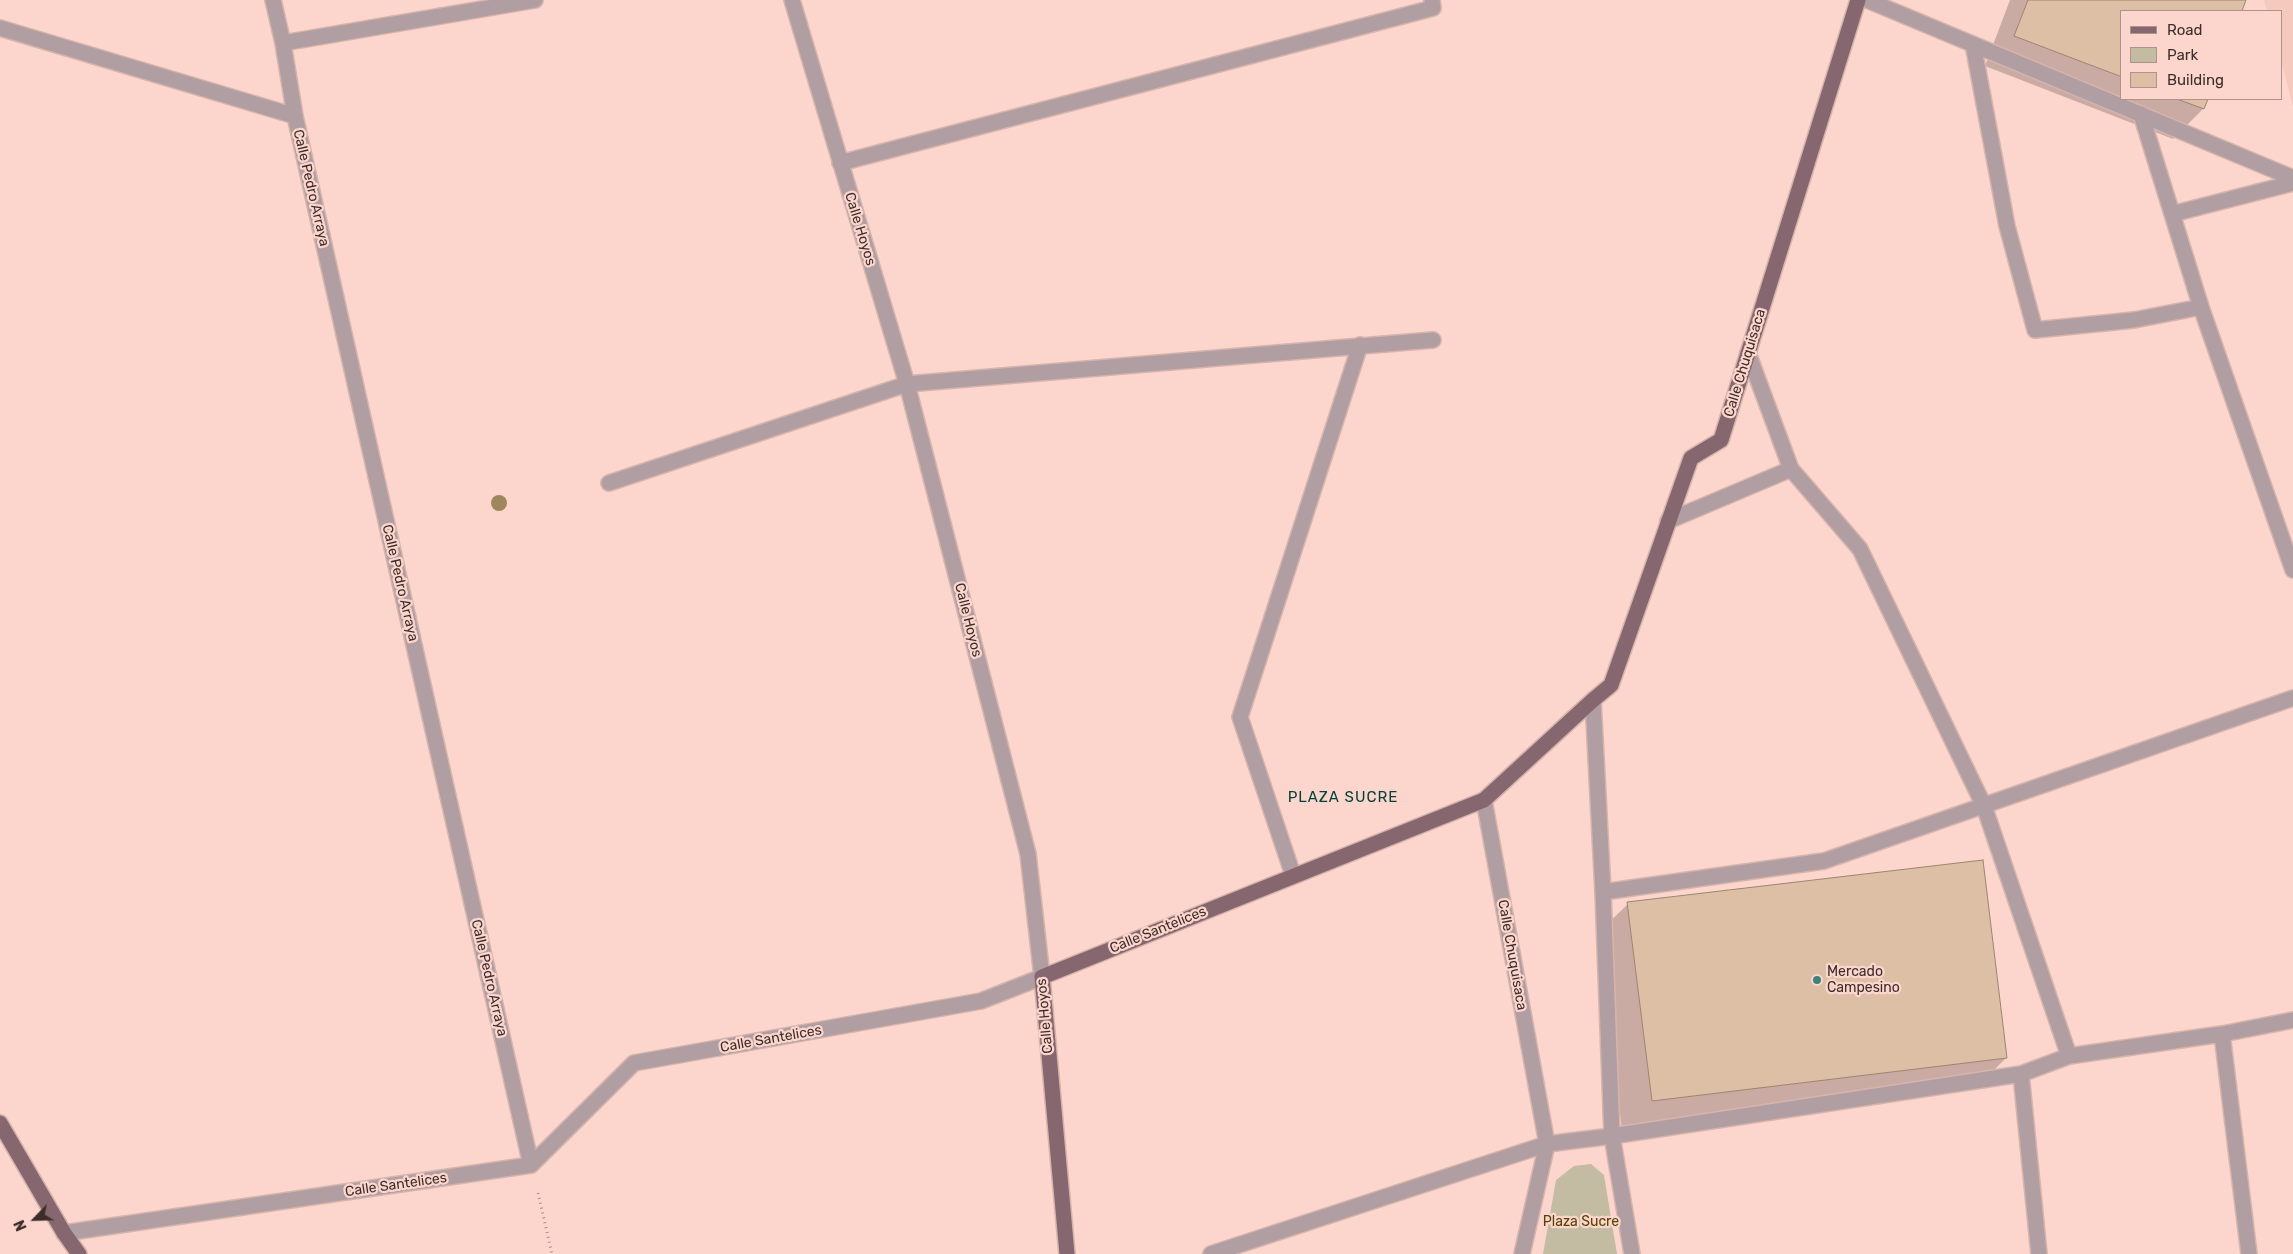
<!DOCTYPE html>
<style>
body{margin:0}
#map{position:relative;width:2293px;height:1254px;overflow:hidden;background:#fcd6cd;font-family:Rubik,sans-serif}
canvas{display:block}
.legend{position:absolute;left:2120px;top:10px;width:162px;height:90px;box-sizing:border-box;background:#fcd6cd;border:1px solid #af928c;margin:0;padding:6px 9px;list-style:none;font-size:15px;color:#3c2d2a}
.legend li{display:flex;align-items:center;gap:10px;height:25px}
.legend b{width:25px;border:1px solid #af928c}
.north{position:absolute;left:10px;top:1194px;width:50px;height:50px;-webkit-text-stroke:4px #fcd6cd;paint-order:stroke;rotate:246deg;font-size:14px;font-weight:700;line-height:20px;text-align:center;color:#3c2d2a}
.north::after{content:'';display:block;margin:auto;width:18px;height:22px;background:#3c2d2a;clip-path:polygon(50% 0,100% 100%,50% 72%,0 100%)}
</style>
<div id="map">
<canvas width="2293" height="1254"></canvas>
<ul class="legend">
<li><b style="height:6px;background:#87676f"></b>Road</li>
<li><b style="height:14px;background:#c3bca2"></b>Park</li>
<li><b style="height:14px;background:#ddbfa5"></b>Building</li>
</ul>
<div class="north">N</div>
</div>
<script>
const ctx = document.querySelector('canvas').getContext('2d');
ctx.lineJoin = 'round';
function paint(path, color) { ctx.fillStyle = color; ctx.fill(path, 'evenodd'); }
const poly = rows => new Path2D(rows.map(r => 'M' + r).join(''));
function trace(path, color, width, dash) { ctx.strokeStyle = color; ctx.lineWidth = width; ctx.lineCap = dash ? 'butt' : 'round'; ctx.setLineDash(dash || []); ctx.stroke(path); }
function drawText(font, color, halo, rows, align = 'center') {
  ctx.font = font + ' Rubik,sans-serif'; ctx.lineWidth = 4.5; ctx.setLineDash([]); ctx.textBaseline = 'middle'; ctx.strokeStyle = halo; ctx.fillStyle = color; for (const [text, x, y, turn = 0] of rows) {
    ctx.save(); ctx.translate(x, y); ctx.rotate((+turn || 0) * Math.PI / 180); ctx.textAlign = isNaN(turn) ? turn : align; if (halo) ctx.strokeText(text, 0, 0); ctx.fillText(text, 0, 0); ctx.restore();
  }
}
const built = poly([
 [2264,0,2293,0,2293,106,2282,65,2282,11,2267,11]
]);
const green = poly([
 [1591,1164,1604,1175,1617,1254,1543,1254,1556,1180,1574,1166]
]);
const shadow = poly([
 [2010,0,2245,0,2241,11,2122,11,2122,99,2207,99,2203,109,2173,139,1985,66],
 [1628,904,2006,1058,1976,1088,1622,1130,1598,933]
]);
const building = poly([
 [2028,0,2246,0,2242,11,2122,11,2122,77,2014,36,2028,0],
 [2177,99,2208,99,2204,109,2177,99],
 [1983,860,2007,1058,1652,1101,1627,902,1983,860]
]);
const path = poly([
 [538,1193,552,1254]
]);
const minor = poly([
 [273,0,283,43,295,116,531,1165],
 [1867,0,2293,178],
 [0,28,295,116],
 [283,43,535,0],
 [1973,44,2007,226,2035,330,2134,320,2201,307],
 [2141,114,2201,307,2293,570],
 [840,163,1433,8,1432,0],
 [2172,214,2293,183],
 [1748,353,1791,469,1860,549,1984,806,2069,1056],
 [609,483,907,384,1433,340],
 [1668,521,1791,469],
 [1593,700,1603,892,1612,1136,1632,1254],
 [1484,800,1547,1144,1522,1254],
 [1293,875,1240,717,1360,345],
 [1603,892,1824,861,2293,698],
 [2222,1034,2249,1254],
 [2021,1074,2039,1254],
 [64,1233,531,1165,634,1063,981,1001,1042,977,1028,854,907,384,792,0],
 [1211,1254,1547,1144,1612,1136,2021,1074,2069,1056,2222,1034,2293,1020]
]);
const major = poly([
 [0,1123,64,1233,79,1254],
 [1067,1254,1042,977,1484,800,1593,700,1611,685,1691,458,1721,440,1858,0]
]);
const trees = [
 [499,503]
];
const markers = [
 [1817,980,5,"#3d837b"]
];
const streetNames = [
 ["Calle Pedro Arraya",311,188,77],
 ["Calle Hoyos",860,229,73],
 ["Calle Chuquisaca",1745,363,-73],
 ["Calle Pedro Arraya",400,583,77],
 ["Calle Hoyos",968,620,76],
 ["Calle Santelices",1158,930,-22],
 ["Calle Chuquisaca",1512,955,80],
 ["Calle Pedro Arraya",489,978,77],
 ["Calle Hoyos",1045,1016,-95],
 ["Calle Santelices",771,1039,-10],
 ["Calle Santelices",396,1185,-8]
];
const poiNames = [
 ["Mercado",1827,972],
 ["Campesino",1827,988]
];
const parkNames = [
 ["Plaza Sucre",1581,1222]
];
const neighbourhoodNames = [
 ["PLAZA SUCRE",1343,798]
];
paint(built, '#f6c9bf');
paint(green, '#c3bca2');
paint(shadow, '#0003');
paint(building, '#ddbfa5');
trace(building, '#9d846e', 1);
trace(minor, '#d6b4ac', 18);
trace(major, '#d6b4ac', 18);
trace(path, '#aa8e88', 3, [1, 4]);
trace(minor, '#b09ea2', 15);
trace(major, '#87676f', 15);
ctx.fillStyle = '#9f865d';
for (const [x, y] of trees) { ctx.beginPath(); ctx.arc(x, y, 8, 0, 2 * Math.PI); ctx.fill(); }
for (const [x, y, r, color] of markers) { const dot = new Path2D(); dot.arc(x, y, r, 0, 2 * Math.PI); ctx.fillStyle = color; ctx.fill(dot); trace(dot, '#fcd6cd', 2); }
drawText('14px', '#3c2d2a', '#fcd6cd', streetNames);
drawText('14px', '#3c2d2a', '#fcd6cd', poiNames, 'left');
drawText('14px', '#534401', '#fcd6cd', parkNames);
ctx.letterSpacing = '1px';
drawText('15px', '#00413b', '#fcd6cd', neighbourhoodNames);
ctx.letterSpacing = '0px';
</script>
